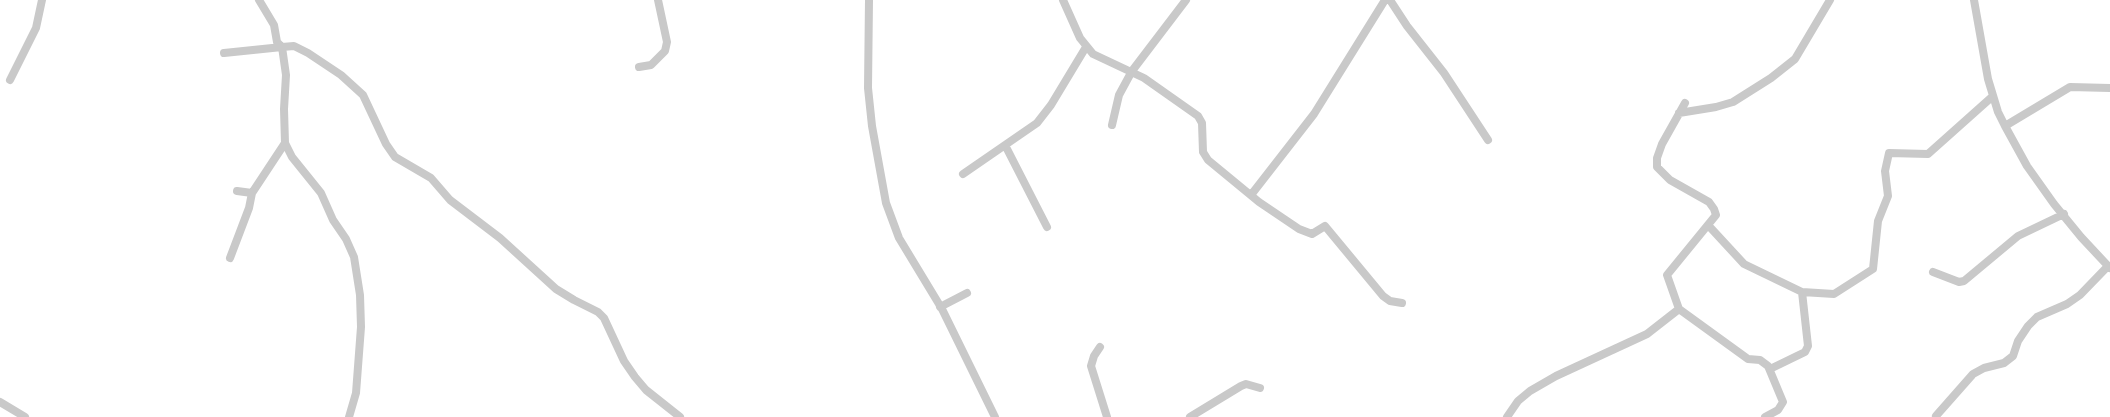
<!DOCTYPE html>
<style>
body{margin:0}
canvas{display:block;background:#fff}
</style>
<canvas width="2110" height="417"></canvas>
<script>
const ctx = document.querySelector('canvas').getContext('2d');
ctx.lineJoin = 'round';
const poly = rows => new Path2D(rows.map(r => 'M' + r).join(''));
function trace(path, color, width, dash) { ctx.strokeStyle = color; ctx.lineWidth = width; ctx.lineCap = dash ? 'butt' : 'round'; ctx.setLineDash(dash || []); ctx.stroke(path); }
const minor = poly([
 [259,0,274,25,277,42,282,47,294,46,308,53,341,75,363,95,386,144,395,157,431,178,450,200,500,238,556,289,574,300,598,312,604,318,624,361,635,377,646,390,680,417],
 [869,0,868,88,872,126,886,203,899,238,942,309,995,417],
 [1063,0,1080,38,1093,54,1144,78,1198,116,1202,123,1203,152,1208,160,1259,202,1299,229,1312,234,1325,226,1383,296,1390,301,1402,303],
 [1390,0,1407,26,1444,73,1488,140],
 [1974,0,1988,79,1998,112,2005,126,2027,166,2054,204,2081,237,2110,268],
 [224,53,282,47,286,75,284,109,285,143,292,157,321,193,333,220,346,239,354,257,360,295,361,327,356,393,349,417],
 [639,67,651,65,665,51,667,42,658,0],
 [10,80,36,28,42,0],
 [1685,103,1662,144,1657,158,1657,167,1670,180,1709,202,1714,209,1716,215,1667,275,1679,309,1748,359,1760,360,1768,366,1783,402,1778,410,1765,417],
 [1679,113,1716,107,1733,102,1771,78,1795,59,1830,0],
 [1112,125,1119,95,1132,71,1186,0],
 [2005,126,2070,87,2110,88],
 [1005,145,1047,227],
 [963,174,1037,123,1051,105,1086,47],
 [237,191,252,193],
 [1251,195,1314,114,1385,0],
 [1708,225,1744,264,1802,292,1834,294,1873,269,1878,221,1888,196,1885,171,1889,153,1928,154,1993,96],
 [230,258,249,208,252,193,285,143],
 [1933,272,1959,282,1964,281,2018,236,2064,214],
 [940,307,967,293],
 [1100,347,1094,356,1091,366,1107,417],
 [1770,369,1805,352,1808,346,1802,292],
 [0,402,25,417],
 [1936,416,1973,374,1984,368,2004,363,2013,356,2018,341,2028,326,2037,317,2067,304,2080,295,2108,266],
 [1190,417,1241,386,1246,384,1260,388],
 [1507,417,1518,401,1530,391,1556,376,1647,334,1679,309]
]);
trace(minor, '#c9c9c9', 8);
</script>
